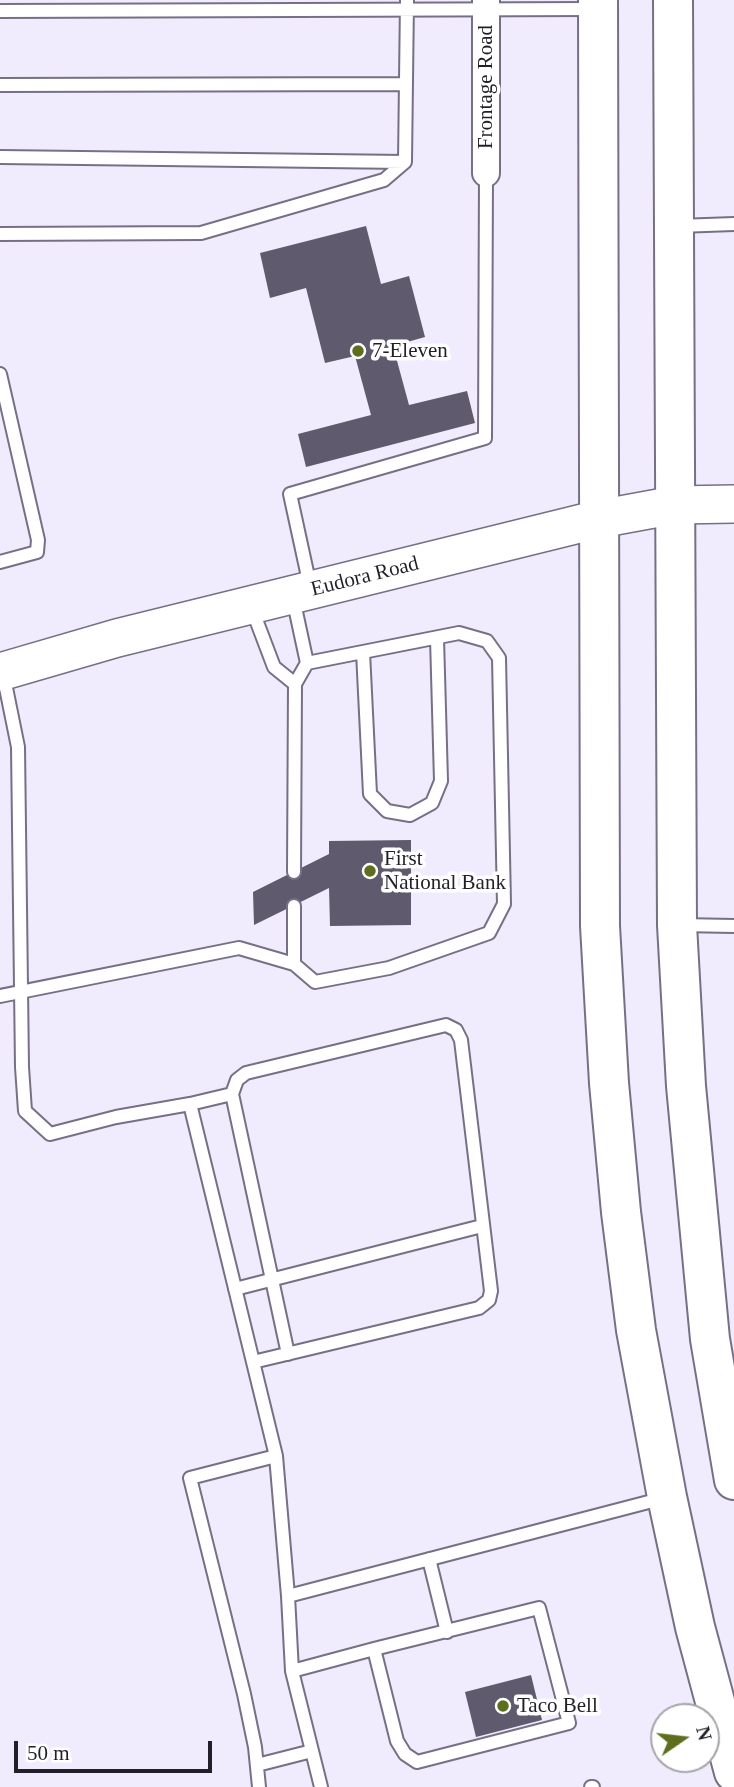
<!DOCTYPE html>
<style>
body{margin:0}
#map{position:relative;width:734px;height:1787px;overflow:hidden;background:#f0ebfd;font-family:Georgia,serif}
canvas{display:block}
.north{position:absolute;left:650px;top:1703px;width:70px;height:70px;box-sizing:border-box;background:#fff;border:2px solid #a6a5a9;border-radius:50%;rotate:76deg;font-size:19px;font-weight:700;line-height:28px;text-align:center;color:#211f27}
.north::after{content:'';display:block;margin:auto;width:24px;height:32px;background:#5d6f1c;clip-path:polygon(50% 0,100% 100%,50% 72%,0 100%)}
.scale{position:absolute;left:14px;top:1741px;width:198px;height:32px;box-sizing:border-box;border:4px solid #211f27;border-top:0;padding-left:9px;font-size:21px;line-height:24px;white-space:nowrap;color:#211f27;-webkit-text-stroke:5px #fff;paint-order:stroke}
</style>
<div id="map">
<canvas width="734" height="1787"></canvas>
<div class="north">N</div>
<div class="scale">50 m</div>
</div>
<script>
const ctx = document.querySelector('canvas').getContext('2d');
ctx.lineJoin = 'round';
function paint(path, color) { ctx.fillStyle = color; ctx.fill(path, 'evenodd'); }
const poly = rows => new Path2D(rows.map(r => 'M' + r).join(''));
function trace(path, color, width, dash) { ctx.strokeStyle = color; ctx.lineWidth = width; ctx.lineCap = dash ? 'butt' : 'round'; ctx.setLineDash(dash || []); ctx.stroke(path); }
function drawText(font, color, halo, rows, align = 'center') {
  ctx.font = font + ' Georgia,serif'; ctx.lineWidth = 7; ctx.setLineDash([]); ctx.textBaseline = 'middle'; ctx.strokeStyle = halo; ctx.fillStyle = color; for (const [text, x, y, turn = 0] of rows) {
    ctx.save(); ctx.translate(x, y); ctx.rotate((+turn || 0) * Math.PI / 180); ctx.textAlign = isNaN(turn) ? turn : align; if (halo) ctx.strokeText(text, 0, 0); ctx.fillText(text, 0, 0); ctx.restore();
  }
}
const building = poly([
 [366,226,381,284,409,276,425,337,393,346,409,405,467,391,475,423,306,467,298,434,371,415,355,356,325,363,306,288,270,298,260,253],
 [411,840,411,925,330,926,329,888,254,925,253,892,329,854,329,841],
 [531,1675,542,1720,476,1737,465,1692]
]);
const lane = poly([
 [0,11,594,9],
 [0,85,406,84],
 [0,157,405,162],
 [678,226,734,224],
 [0,234,201,233,384,180,405,162,407,0],
 [0,374,38,540,37,552,0,562],
 [310,586,290,494,485,438,486,173],
 [252,609,274,667,295,684,307,663,293,598],
 [363,652,370,794,387,811,410,815,432,803,441,781,437,638],
 [3,673,18,747,22,1067,25,1111,50,1134,116,1117,190,1104,276,1456,288,1596],
 [294,872,295,684],
 [294,906,294,964],
 [680,925,734,926],
 [0,996,239,948,294,964,315,982,389,968,489,933,504,904,499,658,487,641,459,633,307,663],
 [232,1094,288,1354],
 [190,1104,232,1094,237,1080,246,1073,446,1025,456,1030,461,1040,491,1291,489,1300,479,1308,253,1362],
 [235,1289,482,1226],
 [429,1559,447,1632],
 [292,1671,374,1649,539,1608,569,1723,417,1762,405,1754,397,1741,374,1649],
 [257,1765,312,1751],
 [259,1787,255,1747,244,1694,190,1478,276,1456],
 [321,1787,292,1671,288,1596,664,1498],
 [591,1787,593,1787]
]);
const street = poly([
 [486,0,486,173]
]);
const secondary = poly([
 [0,672,117,638,599,519,675,505,734,504]
]);
const primary = poly([
 [598,0,600,926,609,1083,621,1212,636,1330,667,1497,695,1627,734,1772],
 [673,0,677,925,686,1086,710,1339,734,1480]
]);
const markers = [
 [358,351,7,"#5d6f1c"],
 [370,871,7,"#5d6f1c"],
 [503,1706,7,"#5d6f1c"]
];
const streetNames = [
 ["Frontage Road",486,87,-90],
 ["Eudora Road",365,577,-14]
];
const poiNames = [
 ["7-Eleven",372,351],
 ["First",384,859],
 ["National Bank",384,883],
 ["Taco Bell",517,1706]
];
paint(building, '#605a6e');
trace(lane, '#777085', 16);
trace(street, '#777085', 30);
trace(secondary, '#777085', 40);
trace(primary, '#777085', 42);
trace(lane, '#fff', 12);
trace(street, '#fff', 26);
trace(secondary, '#fff', 37);
trace(primary, '#fff', 38);
for (const [x, y, r, color] of markers) { const dot = new Path2D(); dot.arc(x, y, r, 0, 2 * Math.PI); ctx.fillStyle = color; ctx.fill(dot); trace(dot, '#fff', 2.5); }
drawText('21px', '#211f27', '#fff', streetNames);
drawText('21px', '#211f27', '#fff', poiNames, 'left');
</script>
